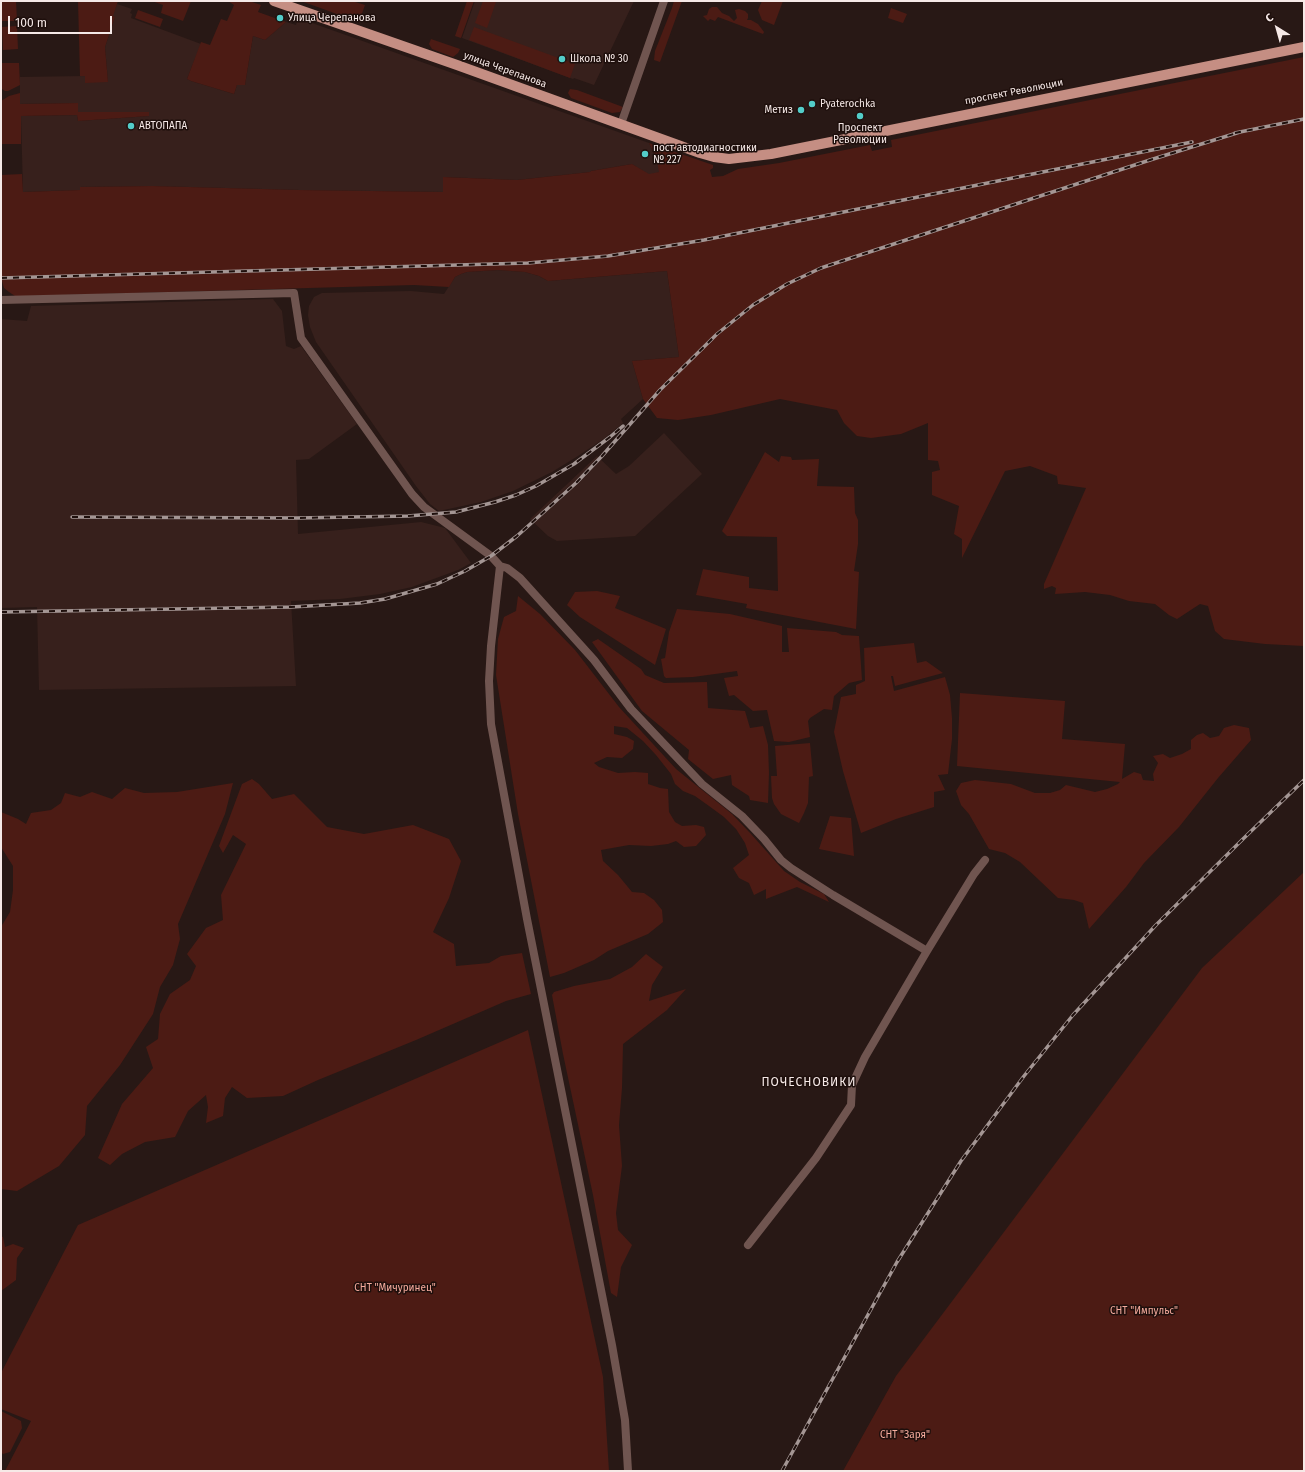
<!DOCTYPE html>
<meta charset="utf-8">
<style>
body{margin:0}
#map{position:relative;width:1305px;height:1472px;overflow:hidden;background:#281815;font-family:"Fira Sans",sans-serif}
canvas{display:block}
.frame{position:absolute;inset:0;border:2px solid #f6e9e7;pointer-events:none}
.north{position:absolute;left:1257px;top:8px;width:40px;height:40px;-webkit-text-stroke:3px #1e0f0c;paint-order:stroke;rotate:323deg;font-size:11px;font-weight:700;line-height:16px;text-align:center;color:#f6e9e7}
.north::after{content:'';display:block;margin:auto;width:14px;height:18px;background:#f6e9e7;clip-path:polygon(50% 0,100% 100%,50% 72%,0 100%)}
.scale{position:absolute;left:8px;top:16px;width:104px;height:18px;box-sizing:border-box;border:2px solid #f6e9e7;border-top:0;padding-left:5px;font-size:12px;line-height:14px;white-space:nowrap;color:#f6e9e7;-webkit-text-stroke:3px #1e0f0c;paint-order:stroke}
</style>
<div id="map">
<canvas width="1305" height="1472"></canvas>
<div class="frame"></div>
<div class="north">С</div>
<div class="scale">100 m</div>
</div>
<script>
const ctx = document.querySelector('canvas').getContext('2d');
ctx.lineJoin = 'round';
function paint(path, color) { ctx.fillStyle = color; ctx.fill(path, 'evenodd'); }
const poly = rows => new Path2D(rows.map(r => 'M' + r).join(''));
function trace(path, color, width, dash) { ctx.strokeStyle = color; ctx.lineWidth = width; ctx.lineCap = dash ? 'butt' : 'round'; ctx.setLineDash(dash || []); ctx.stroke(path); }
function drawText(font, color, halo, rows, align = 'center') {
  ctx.font = font + ' "Fira Sans",sans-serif'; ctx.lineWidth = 3; ctx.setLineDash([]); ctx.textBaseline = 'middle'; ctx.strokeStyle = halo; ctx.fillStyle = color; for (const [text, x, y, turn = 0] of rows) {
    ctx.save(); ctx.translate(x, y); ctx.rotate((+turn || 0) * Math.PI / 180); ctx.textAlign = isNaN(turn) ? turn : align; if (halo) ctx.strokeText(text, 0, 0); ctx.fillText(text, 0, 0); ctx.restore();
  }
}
const built = poly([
 [475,1,634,1,594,85,574,78,573,79,462,38],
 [117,4,132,9,130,13,132,14,131,18,201,44,187,79,191,81,234,94,237,85,245,85,253,36,265,40,286,22,296,25,298,18,649,143,657,160,660,172,649,175,632,164,591,171,590,172,517,180,444,177,443,192,299,190,152,186,81,187,80,190,23,192,21,116,77,115,78,121,149,116,148,112,78,112,77,103,20,104,20,77,85,76,85,82,108,82,105,47,115,17,112,16],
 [498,270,525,272,539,276,548,281,667,271,679,357,632,361,643,399,621,419,623,423,605,438,578,456,552,472,513,491,481,502,439,511,430,504,416,486,316,342,310,327,308,315,309,306,314,297,322,293,411,291,444,294,455,277,461,274,467,272],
 [273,299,282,311,286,346,294,349,301,346,357,424,309,459,296,460,298,534,421,522,445,528,471,563,458,570,412,587,380,594,340,599,291,601,296,686,39,690,37,607,1,608,1,319,27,321,31,306],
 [664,433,702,474,635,536,557,541,548,536,530,519,597,456,616,474,629,466]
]);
const green = poly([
 [1,1,16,1,17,21,2,21],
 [78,1,118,1,113,16,115,17,105,47,108,82,85,83,85,76,80,76],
 [152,1,191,1,183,21,161,13,163,5],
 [228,1,249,1,261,5,258,12,286,22,265,40,253,36,245,85,237,85,234,94,191,81,187,79,201,42,210,45,221,19,227,21,234,5],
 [301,1,352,1,365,5,359,22],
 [467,1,474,1,461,38,455,36],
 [483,1,496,2,487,28,475,23],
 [674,1,682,1,660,62,654,60,655,51,672,8],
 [762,1,783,1,774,25,762,20,758,10],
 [712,7,717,7,722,13,729,16,734,21,737,18,735,10,739,9,745,11,748,14,748,18,747,20,751,20,758,24,764,32,763,34,718,17,715,21,710,19,708,21,703,16,707,15,709,9],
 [891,8,907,14,903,23,888,18],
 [138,10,163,19,160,27,135,18],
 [17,26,18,49,3,50,2,27],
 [474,27,575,64,570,78,469,40],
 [431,39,460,49,458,53,453,57,432,49,429,44],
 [1304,57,1304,646,1265,644,1224,639,1215,631,1208,606,1200,604,1177,619,1169,615,1155,604,1129,601,1110,595,1085,592,1055,594,1056,588,1052,586,1044,589,1044,584,1086,488,1058,484,1057,476,1030,466,1005,471,962,558,962,539,954,534,959,506,932,495,932,472,940,470,938,461,928,460,928,423,901,434,871,438,857,436,844,423,837,410,780,399,711,415,678,420,657,418,643,399,632,361,679,357,667,271,548,281,539,276,525,272,498,270,467,272,461,274,455,277,449,287,414,285,28,296,15,296,9,292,4,288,2,281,1,175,22,174,23,192,80,190,80,187,152,186,299,190,443,192,443,177,517,180,590,172,591,171,632,164,649,174,659,172,657,160,649,143,713,165,713,168,710,170,712,177,723,176,738,169,779,163,870,145,872,151,892,147,891,140],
 [1,63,19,63,20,85,8,91,5,91,2,89],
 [570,89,577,90,623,107,620,112,612,113,571,98,568,93],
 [20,93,20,104,78,103,78,112,149,112,149,116,78,121,77,115,21,116,21,144,1,144,1,101,9,96],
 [765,452,779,462,781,456,791,457,792,460,819,459,817,486,854,487,855,513,858,520,858,544,854,571,859,572,856,629,746,608,747,604,696,595,703,569,749,577,749,588,778,591,777,537,727,536,722,531],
 [597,591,620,596,615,608,666,629,655,665,580,617,567,605,575,592],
 [518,596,540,614,575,650,619,707,676,769,732,814,751,834,784,871,800,882,824,894,829,902,797,887,766,899,766,889,754,895,749,883,739,878,733,868,749,855,745,843,736,829,724,817,709,806,695,796,683,791,675,784,671,774,656,755,643,741,627,728,614,726,614,734,627,737,634,741,633,749,622,758,607,757,594,763,599,767,618,773,635,772,648,773,648,784,660,788,668,789,669,812,675,822,682,826,696,825,704,827,706,835,696,846,684,847,676,841,668,844,651,846,629,845,601,850,603,861,618,875,632,892,644,893,654,900,662,910,663,922,648,934,608,951,594,960,564,973,550,977,518,814,496,675,498,639,504,617,516,611],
 [677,609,730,614,782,626,782,652,789,652,787,628,836,632,842,635,859,636,862,680,849,683,834,696,832,710,824,709,810,718,808,721,810,737,789,742,774,741,767,710,753,711,734,695,729,696,724,678,738,676,737,671,693,677,666,678,664,676,661,659,665,658,669,632],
 [598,639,641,669,645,675,664,683,707,682,708,708,745,711,750,728,763,726,768,745,769,773,768,803,750,800,749,796,732,785,731,775,713,779,688,759,689,750,642,711,592,642],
 [914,643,917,663,926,661,943,673,895,686,893,676,891,676,894,691,945,677,950,695,952,718,952,739,948,774,938,775,945,790,934,792,934,807,896,819,861,833,843,771,834,732,841,697,856,694,856,685,865,681,864,648],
 [960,693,1065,701,1062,739,1125,744,1122,779,1134,772,1141,774,1143,780,1154,781,1153,774,1158,763,1153,756,1163,754,1170,758,1182,754,1191,749,1191,740,1197,735,1203,733,1210,738,1219,736,1224,728,1234,725,1249,728,1251,740,1218,778,1179,827,1144,863,1126,887,1089,929,1083,903,1074,900,1058,898,1020,862,1005,853,989,849,969,814,961,805,956,791,961,783,975,780,1011,784,1035,793,1050,793,1060,790,1066,785,1095,792,1107,789,1118,784,1120,782,957,766],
 [810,743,813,776,809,777,808,803,804,813,799,823,781,814,774,804,772,798,771,776,777,776,775,746],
 [252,779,259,784,272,799,294,794,327,827,364,834,413,825,449,839,461,861,449,898,433,932,454,944,456,966,489,963,501,956,522,953,531,994,506,1001,416,1040,318,1080,283,1096,247,1098,232,1087,225,1098,223,1116,206,1123,208,1107,206,1095,188,1111,175,1137,145,1142,122,1154,110,1165,98,1158,122,1104,153,1068,146,1047,158,1039,160,1014,170,994,190,980,196,966,187,954,206,928,223,920,221,895,246,844,233,835,223,853,219,846,242,784],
 [233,783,225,814,178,924,180,939,173,965,160,987,153,1014,120,1065,87,1106,85,1135,59,1166,17,1191,1,1189,1,927,10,912,13,890,13,866,1,847,1,812,18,819,26,824,31,813,51,810,61,803,65,793,80,797,92,792,112,799,125,788,144,793,177,792],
 [830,816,851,818,854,856,819,849],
 [1304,872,1304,1471,843,1471,896,1376,1202,968],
 [646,954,663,967,652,985,649,1001,686,989,667,1010,623,1044,622,1088,619,1125,622,1166,616,1213,618,1230,632,1245,621,1267,617,1297,611,1293,593,1195,563,1054,552,995,554,992,574,986,610,979,632,967],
 [528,1030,603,1377,609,1471,5,1471,31,1421,1,1409,1,1373,78,1225],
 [1,1236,3,1237,5,1247,13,1244,24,1248,17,1258,16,1280,1,1291],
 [1,1411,21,1421,22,1428,10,1452,3,1454,1,1452]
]);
const minor = poly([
 [621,124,664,1],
 [1,300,294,293,301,338,412,494,424,507,491,556,500,566,491,646,489,681,491,724,527,919,612,1345,625,1420,628,1471],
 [500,566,507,568,520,578,594,660,631,709,702,784,742,816,764,839,781,860,791,868,833,895,927,951],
 [748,1245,816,1158,851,1105,852,1085,865,1057,927,951,974,874,985,860]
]);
const major = poly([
 [274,1,457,65,700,153,714,157,729,159,771,154,1304,47]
]);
const rail = poly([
 [1235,133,1304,119],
 [1,278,528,263,608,256,704,240,1192,142],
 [72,517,297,518,408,516,456,512,495,502,516,495,536,486,574,464,610,437,623,426],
 [1,612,291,607,360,603,385,599,437,584,465,571,491,556,517,536,576,483,602,456,660,390,717,334,753,305,787,284,821,268,842,261,1150,160,1240,132],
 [782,1471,897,1262,961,1161,1024,1076,1073,1015,1156,925,1244,838,1304,780]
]);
const markers = [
 [280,18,4,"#53cdc9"],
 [562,59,4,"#53cdc9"],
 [812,104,4,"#53cdc9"],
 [801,110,4,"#53cdc9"],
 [860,116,4,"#53cdc9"],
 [131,126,4,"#53cdc9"],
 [645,154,4,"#53cdc9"]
];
const poiNames = [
 ["Улица Черепанова",288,18],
 ["Школа № 30",570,59],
 ["Pyaterochka",820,104],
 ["Метиз",793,110,"right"],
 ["АВТОПАПА",139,126],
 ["Проспект",860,128,"center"],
 ["Революции",860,140,"center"],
 ["пост автодиагностики",653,148],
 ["№ 227",653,160]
];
const streetNames = [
 ["улица Черепанова",505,70,20],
 ["проспект Революции",1014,92,-11]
];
const parkNames = [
 ["СНТ \"Мичуринец\"",395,1288],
 ["СНТ \"Импульс\"",1144,1311],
 ["СНТ \"Заря\"",905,1435]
];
const quarterNames = [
 ["ПОЧЕСНОВИКИ",809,1083]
];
paint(built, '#37201c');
paint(green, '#4c1b14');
trace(minor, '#705550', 8);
trace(major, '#c58e83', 10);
trace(rail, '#a49694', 3.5);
trace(rail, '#1e0f0c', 2, [6]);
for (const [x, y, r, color] of markers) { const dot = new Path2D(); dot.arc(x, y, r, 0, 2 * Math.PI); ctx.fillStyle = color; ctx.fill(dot); trace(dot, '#1e0f0c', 1.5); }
drawText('10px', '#f6e9e7', '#1e0f0c', poiNames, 'left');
drawText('10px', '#f6e9e7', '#1e0f0c', streetNames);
drawText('10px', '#f5ab9d', '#1e0f0c', parkNames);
ctx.letterSpacing = '1px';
drawText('12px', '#f6e9e7', '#1e0f0c', quarterNames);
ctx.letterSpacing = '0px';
</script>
